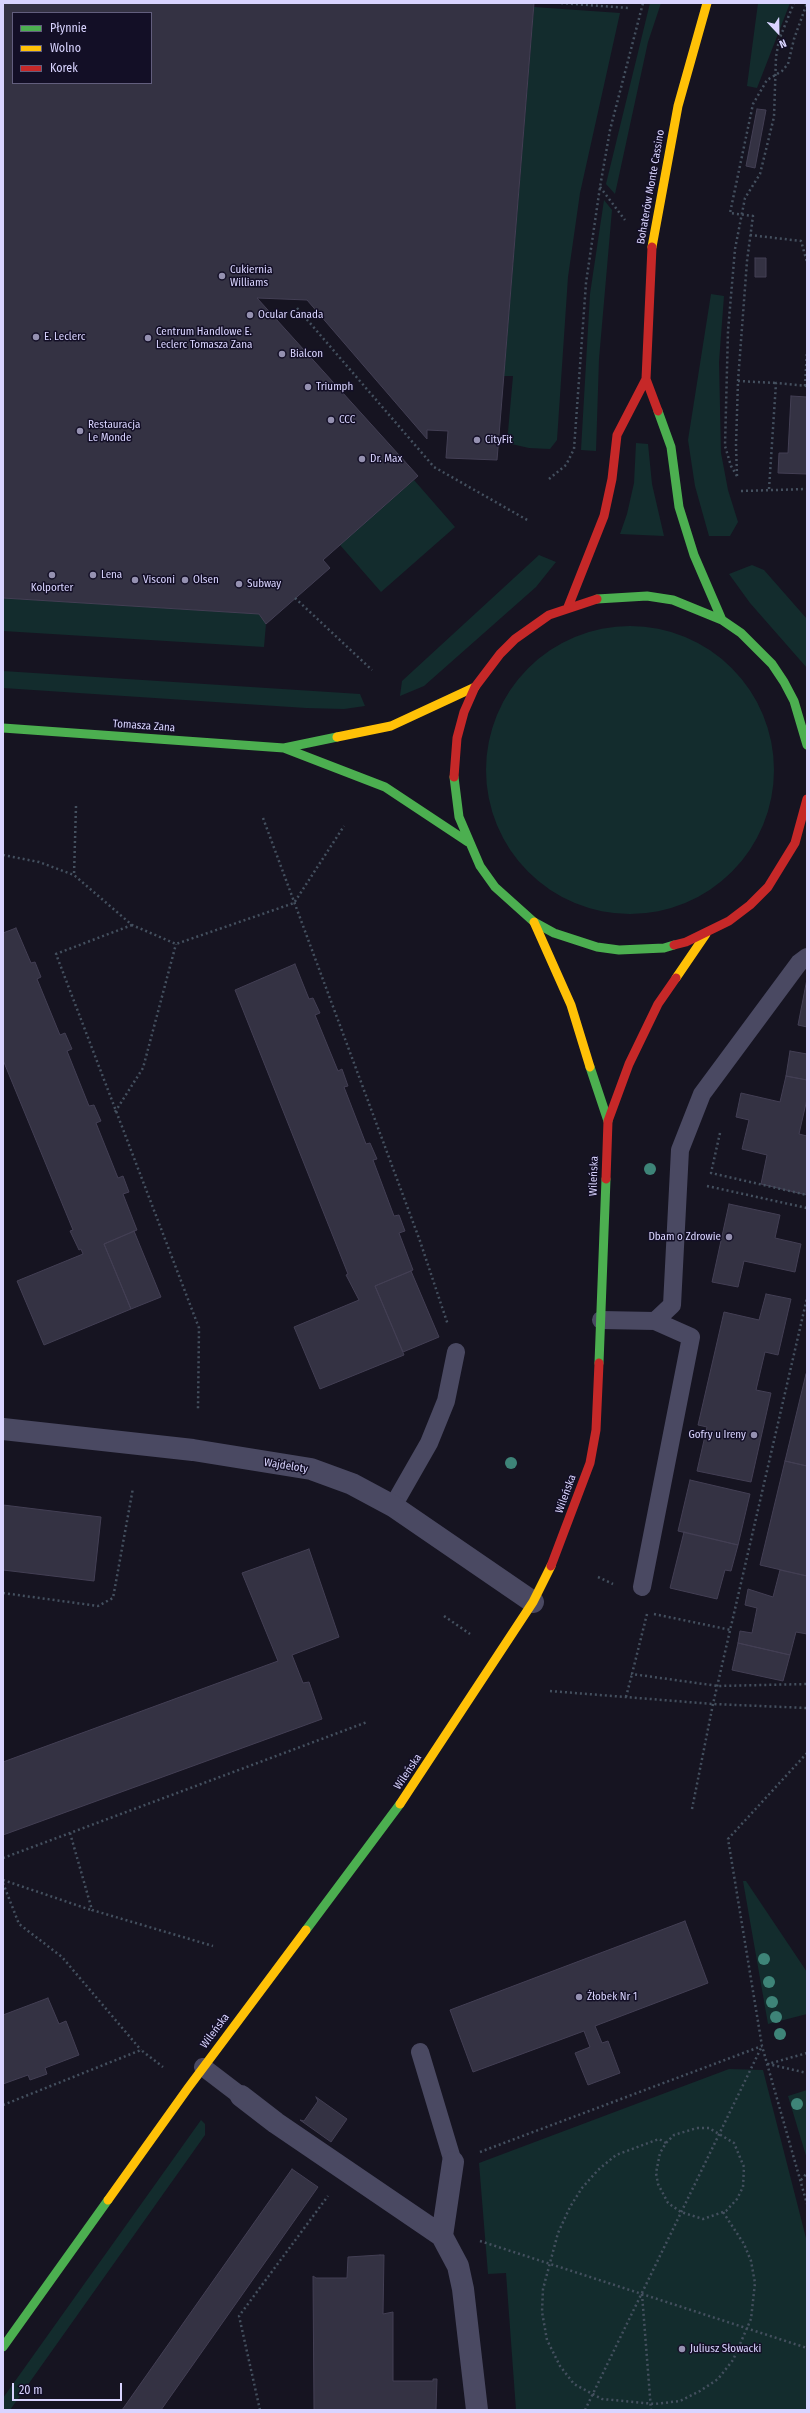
<!DOCTYPE html>
<meta charset="utf-8">
<style>
body{margin:0}
#map{position:relative;width:810px;height:2413px;overflow:hidden;background:#161421;font-family:"Fira Sans Condensed",sans-serif}
canvas{display:block}
.frame{position:absolute;inset:0;border:4px solid #d9d4ff;pointer-events:none}
.legend{position:absolute;left:12px;top:12px;width:140px;height:72px;box-sizing:border-box;background:#130f26;border:1px solid #625e7d;margin:0;padding:5px 7px;list-style:none;font-size:12px;color:#d9d4ff}
.legend li{display:flex;align-items:center;gap:8px;height:20px}
.legend b{width:20px;border:1px solid #625e7d}
.north{position:absolute;left:758px;top:12px;width:40px;height:40px;-webkit-text-stroke:3px #130f26;paint-order:stroke;rotate:158deg;font-size:11px;font-weight:700;line-height:16px;text-align:center;color:#d9d4ff}
.north::after{content:'';display:block;margin:auto;width:14px;height:18px;background:#d9d4ff;clip-path:polygon(50% 0,100% 100%,50% 72%,0 100%)}
.scale{position:absolute;left:12px;top:2383px;width:110px;height:18px;box-sizing:border-box;border:2px solid #d9d4ff;border-top:0;padding-left:5px;font-size:12px;line-height:14px;white-space:nowrap;color:#d9d4ff;-webkit-text-stroke:3px #130f26;paint-order:stroke}
</style>
<div id="map">
<canvas width="810" height="2413"></canvas>
<div class="frame"></div>
<ul class="legend">
<li><b style="height:5px;background:#4caf50"></b>Płynnie</li>
<li><b style="height:5px;background:#ffc107"></b>Wolno</li>
<li><b style="height:5px;background:#c62828"></b>Korek</li>
</ul>
<div class="north">N</div>
<div class="scale">20 m</div>
</div>
<script>
const ctx = document.querySelector('canvas').getContext('2d');
ctx.lineJoin = 'round';
function paint(path, color) { ctx.fillStyle = color; ctx.fill(path, 'evenodd'); }
const poly = rows => new Path2D(rows.map(r => 'M' + r).join(''));
function trace(path, color, width, dash) { ctx.strokeStyle = color; ctx.lineWidth = width; ctx.lineCap = dash ? 'butt' : 'round'; ctx.setLineDash(dash || []); ctx.stroke(path); }
function drawText(font, color, halo, rows, align = 'center') {
  ctx.font = font + ' "Fira Sans Condensed",sans-serif'; ctx.lineWidth = 3; ctx.setLineDash([]); ctx.textBaseline = 'middle'; ctx.strokeStyle = halo; ctx.fillStyle = color; for (const [text, x, y, turn = 0] of rows) {
    ctx.save(); ctx.translate(x, y); ctx.rotate((+turn || 0) * Math.PI / 180); ctx.textAlign = isNaN(turn) ? turn : align; if (halo) ctx.strokeText(text, 0, 0); ctx.fillText(text, 0, 0); ctx.restore();
  }
}
const green = poly([
 [650,3,661,3,648,42,615,194,606,184],
 [758,3,790,3,757,88,747,86],
 [534,7,620,13,580,193,568,277,557,440,550,449,529,448,507,443,513,376,504,376],
 [604,200,612,210,599,359,596,451,581,450,590,294],
 [711,294,724,296,719,362,721,453,728,490,738,522,730,536,709,536,695,486,688,440],
 [636,443,648,444,652,484,664,536,620,534,627,514,634,483],
 [414,480,455,527,381,592,340,545],
 [539,555,556,562,536,587,424,686,400,696,402,681],
 [752,565,764,570,807,619,807,668,750,603,729,574],
 [3,598,259,614,266,624,264,647,3,631],
 '486 770a144 144 0 1 1 288 0a144 144 0 1 1-288 0Z',
 [3,671,360,694,365,706,344,709,306,708,3,688],
 [743,1881,746,1881,807,1972,807,2014,768,2024],
 [729,2069,763,2070,807,2242,807,2410,516,2410,506,2273,488,2274,479,2163],
 [807,2090,807,2159,788,2096],
 [201,2120,205,2124,205,2135,10,2410,3,2410,3,2398]
]);
const building = poly([
 [3,3,534,3,497,460,446,458,448,431,427,430,427,439,307,300,257,298,418,476,323,560,330,568,266,624,259,614,3,598,3,3],
 [13,13,151,13,151,83,13,83,13,13],
 [757,109,766,110,755,168,746,166,757,109],
 [755,258,766,258,766,277,755,277,755,258],
 [791,396,807,397,807,474,778,473,779,453,788,453,791,396],
 [16,928,31,963,35,962,41,977,37,979,60,1035,65,1033,72,1049,67,1051,89,1106,94,1105,101,1121,96,1123,118,1178,123,1176,129,1192,123,1194,137,1230,104,1244,131,1309,44,1345,17,1281,83,1254,81,1249,79,1250,70,1231,73,1230,3,1060,3,933,16,928],
 [295,964,309,999,313,998,320,1013,315,1015,338,1071,342,1069,348,1086,344,1087,366,1144,370,1143,377,1159,373,1160,394,1216,399,1215,405,1231,399,1233,413,1270,375,1286,404,1355,320,1389,294,1327,359,1300,346,1275,348,1274,235,990,295,964],
 [807,979,807,1027,798,1025,807,979],
 [790,1051,807,1054,807,1080,786,1076,790,1051],
 [786,1076,807,1080,807,1099,799,1134,807,1136,807,1195,761,1184,767,1155,742,1149,749,1120,736,1117,741,1093,780,1102,786,1076],
 [729,1204,780,1215,775,1238,801,1244,795,1272,744,1261,738,1287,712,1282,729,1204],
 [134,1231,161,1297,131,1309,104,1244,134,1231],
 [411,1271,439,1337,403,1352,375,1286,411,1271],
 [766,1294,791,1299,778,1355,765,1352,756,1390,771,1393,751,1482,697,1471,707,1427,698,1425,724,1312,759,1320,766,1294],
 [806,1374,807,1374,807,1466,785,1461,806,1374],
 [785,1461,807,1466,807,1576,760,1565,785,1461],
 [690,1480,750,1494,738,1545,678,1531,690,1480],
 [3,1505,101,1517,94,1581,3,1570,3,1505],
 [684,1532,738,1545,731,1571,725,1570,717,1599,670,1588,684,1532],
 [309,1549,339,1637,292,1655,303,1683,309,1682,322,1719,3,1835,3,1762,278,1661,242,1573,309,1549],
 [780,1570,807,1576,807,1634,796,1632,790,1655,738,1643,740,1631,752,1633,757,1608,745,1605,748,1589,773,1597,780,1570],
 [738,1643,790,1655,783,1681,732,1670,738,1643],
 [685,1921,708,1983,595,2026,602,2043,608,2041,620,2073,588,2085,575,2053,590,2047,584,2031,473,2072,450,2010,685,1921],
 [48,1998,59,2024,66,2021,79,2055,45,2068,47,2074,30,2080,28,2075,3,2084,3,2015,48,1998],
 [316,2097,347,2119,331,2142,300,2120,304,2121,318,2101,316,2097],
 [292,2169,318,2187,161,2410,122,2410,292,2169],
 [380,2255,384,2255,383,2314,393,2312,393,2381,433,2381,433,2379,437,2379,436,2410,314,2410,313,2276,316,2278,347,2278,348,2257,380,2255]
]);
const path = poly([
 [561,3,628,8],
 [600,187,625,220],
 [750,235,801,241,807,262],
 [297,308,434,467,529,521],
 [738,381,776,383],
 [805,386,807,351],
 [737,476,736,445,738,381,747,261,753,216,730,213,753,104,767,80,782,71,788,64,794,39,807,3],
 [737,476,731,466,725,446,728,331,735,249,745,198,760,174,774,117,776,57,779,40,794,3],
 [549,479,566,465,574,449,586,283,600,187,610,130,643,3],
 [769,489,776,383,807,386],
 [741,491,807,489],
 [295,598,372,670],
 [76,806,74,875,132,925,176,944,294,903,344,826],
 [263,818,420,1241,448,1325],
 [3,855,39,862,74,875],
 [132,925,56,954,199,1328,198,1409],
 [115,1112,143,1068,176,944],
 [720,1133,711,1173,807,1195],
 [707,1186,807,1208],
 [598,1577,613,1584],
 [3,1593,98,1606,113,1598,133,1488],
 [647,1614,632,1674,718,1686,807,1684],
 [654,1614,731,1630],
 [444,1616,470,1634],
 [550,1691,713,1704,807,1708],
 [626,1697,632,1674],
 [807,1753,728,1839,762,2046,807,2204],
 [692,1809,713,1704,807,1298],
 [70,1833,92,1910,213,1946],
 [3,1858,367,1722],
 [3,1880,91,1910],
 [3,1883,19,1924,62,1957,141,2050],
 [807,2053,768,2064,807,2073],
 [3,2105,141,2050,163,2067],
 [697,2128,709,2128,734,2143,744,2167,743,2187,737,2199,726,2211,703,2219,681,2212,668,2203,658,2184,656,2173,660,2153,666,2143,674,2135,697,2128],
 [666,2143,659,2139,616,2155,598,2170,582,2188,570,2207,558,2233,543,2289,542,2312,547,2340,560,2366,574,2384,602,2399,655,2404,680,2401,700,2391,718,2379,733,2360,751,2319,755,2283,751,2261,744,2244,723,2212],
 [480,2152,762,2046],
 [801,2180,807,2173],
 [480,2241,807,2348],
 [642,2294,651,2410],
 [260,2410,239,2316,328,2196],
 [585,2410,762,2046]
]);
const lane = poly([
 [601,1320,655,1321,691,1337,642,1587],
 [655,1321,672,1305,680,1150,702,1094,799,963,807,957],
 [393,1506,429,1443,446,1401,456,1352],
 [420,2052,453,2162],
 [203,2067,241,2096]
]);
const street = poly([
 [3,1429,193,1450,311,1469,352,1484,393,1506,533,1602],
 [241,2096,276,2123,442,2236,458,2266,463,2289,477,2410],
 [442,2236,453,2162]
]);
const fast = poly([
 [658,411,671,447,679,507,694,555,722,620],
 [597,599,647,596,673,600,722,620,741,633,772,664,784,682,794,701,807,745],
 [3,728,284,748,337,737],
 [284,748,385,787,468,842],
 [454,777,459,817,480,866,495,887,534,922,554,933,597,947,619,950,664,948,674,945],
 [590,1067,608,1121],
 [599,1363,606,1179],
 [306,1930,400,1804],
 [3,2347,108,2200]
]);
const slow = poly([
 [652,247,678,106,707,3],
 [337,737,391,726,475,687],
 [534,922,571,1005,590,1067],
 [676,978,706,934],
 [400,1804,533,1602,551,1566],
 [108,2200,188,2088,306,1930]
]);
const jam = poly([
 [652,247,646,379,658,411],
 [568,607,604,516,612,479,617,435,646,379],
 [454,777,457,738,464,712,475,687,500,654,515,639,549,615,597,599],
 [674,945,686,942,729,921,750,905,768,887,795,843,807,799],
 [606,1179,608,1121,629,1064,658,1004,676,978],
 [551,1566,590,1463,596,1430,599,1363]
]);
const trees = [
 [650,1169],
 [511,1463],
 [764,1959],
 [769,1982],
 [772,2002],
 [776,2017],
 [780,2034],
 [797,2104]
];
const markers = [
 [222,276,4,"#9591b1"],
 [250,315,4,"#9591b1"],
 [36,337,4,"#9591b1"],
 [148,338,4,"#9591b1"],
 [282,354,4,"#9591b1"],
 [308,387,4,"#9591b1"],
 [331,420,4,"#9591b1"],
 [80,431,4,"#9591b1"],
 [477,440,4,"#9591b1"],
 [362,459,4,"#9591b1"],
 [52,575,4,"#9591b1"],
 [93,575,4,"#9591b1"],
 [135,580,4,"#9591b1"],
 [185,580,4,"#9591b1"],
 [239,584,4,"#9591b1"],
 [729,1237,4,"#9591b1"],
 [754,1435,4,"#9591b1"],
 [579,1997,4,"#9591b1"],
 [682,2349,4,"#9591b1"]
];
const streetNames = [
 ["Bohaterów Monte Cassino",651,187,-80],
 ["Tomasza Zana",144,726,4],
 ["Wileńska",594,1176,-88],
 ["Wajdeloty",286,1466,9],
 ["Wileńska",566,1494,-70],
 ["Wileńska",408,1772,-56],
 ["Wileńska",215,2031,-53]
];
const poiNames = [
 ["Cukiernia",230,270],
 ["Williams",230,283],
 ["Ocular Canada",258,315],
 ["Centrum Handlowe E.",156,332],
 ["Leclerc Tomasza Zana",156,345],
 ["E. Leclerc",44,337],
 ["Bialcon",290,354],
 ["Triumph",316,387],
 ["CCC",339,420],
 ["Restauracja",88,425],
 ["Le Monde",88,438],
 ["CityFit",485,440],
 ["Dr. Max",370,459],
 ["Lena",101,575],
 ["Visconi",143,580],
 ["Olsen",193,580],
 ["Subway",247,584],
 ["Kolporter",52,588,"center"],
 ["Dbam o Zdrowie",721,1237,"right"],
 ["Gofry u Ireny",746,1435,"right"],
 ["Żłobek Nr 1",587,1997],
 ["Juliusz Słowacki",690,2349]
];
paint(green, '#132c2d');
paint(building, '#343243');
trace(building, '#433f54', 1);
trace(path, '#44505f', 2.5, [2, 3]);
trace(lane, '#4a4962', 18);
trace(street, '#4a4962', 22);
trace(fast, '#4caf50', 9);
trace(slow, '#ffc107', 9);
trace(jam, '#c62828', 9);
ctx.fillStyle = '#3e8478';
for (const [x, y] of trees) { ctx.beginPath(); ctx.arc(x, y, 6, 0, 2 * Math.PI); ctx.fill(); }
for (const [x, y, r, color] of markers) { const dot = new Path2D(); dot.arc(x, y, r, 0, 2 * Math.PI); ctx.fillStyle = color; ctx.fill(dot); trace(dot, '#130f26', 1.5); }
drawText('11px', '#d9d4ff', '#130f26', streetNames);
drawText('11px', '#d9d4ff', '#130f26', poiNames, 'left');
</script>
